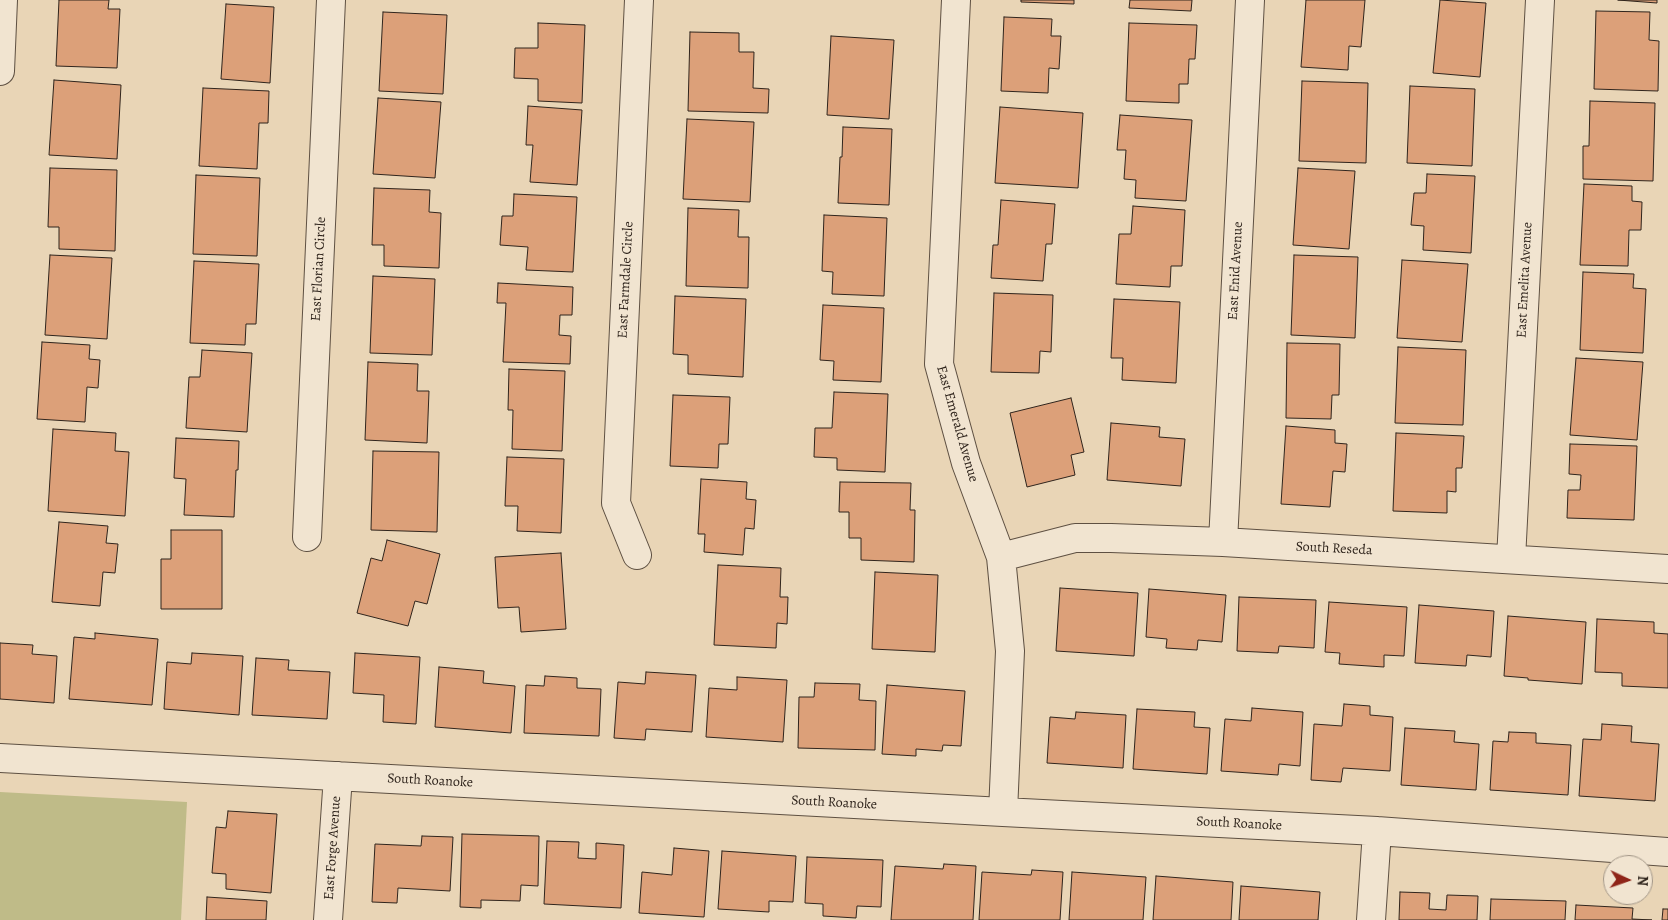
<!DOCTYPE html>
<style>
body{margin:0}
#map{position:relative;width:1668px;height:920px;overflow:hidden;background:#e9d5b6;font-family:Alegreya,serif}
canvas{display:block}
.north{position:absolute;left:1603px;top:855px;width:50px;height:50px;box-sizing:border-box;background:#f1e4d0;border:1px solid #a39788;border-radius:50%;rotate:93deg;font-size:14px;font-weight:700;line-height:20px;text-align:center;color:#2f241c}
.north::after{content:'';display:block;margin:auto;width:18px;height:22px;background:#8f2418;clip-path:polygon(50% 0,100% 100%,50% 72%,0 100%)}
</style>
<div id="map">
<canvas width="1668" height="920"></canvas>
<div class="north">N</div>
</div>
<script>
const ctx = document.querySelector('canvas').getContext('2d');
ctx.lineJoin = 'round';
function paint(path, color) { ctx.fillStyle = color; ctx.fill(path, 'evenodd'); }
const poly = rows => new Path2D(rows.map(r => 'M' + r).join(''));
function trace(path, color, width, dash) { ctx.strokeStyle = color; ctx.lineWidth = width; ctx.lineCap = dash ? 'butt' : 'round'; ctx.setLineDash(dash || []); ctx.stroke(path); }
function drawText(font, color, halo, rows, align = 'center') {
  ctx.font = font + ' Alegreya,serif'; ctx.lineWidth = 4; ctx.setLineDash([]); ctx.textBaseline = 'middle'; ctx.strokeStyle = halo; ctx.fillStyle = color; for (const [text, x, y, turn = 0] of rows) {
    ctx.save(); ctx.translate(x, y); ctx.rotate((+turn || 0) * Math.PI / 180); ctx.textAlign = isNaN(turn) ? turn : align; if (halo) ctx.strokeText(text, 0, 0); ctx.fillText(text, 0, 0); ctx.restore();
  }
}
const green = poly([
 [0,792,187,802,181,920,0,920]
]);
const building = poly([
 [59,0,109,0,108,9,120,9,117,68,56,66,59,0],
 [1021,0,1074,0,1074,4,1021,2,1021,0],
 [1130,0,1192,0,1191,11,1129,8,1130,0],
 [1306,0,1365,0,1361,47,1349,46,1348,70,1301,67,1306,0],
 [1440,0,1486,3,1480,77,1433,73,1440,0],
 [1618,0,1657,0,1657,3,1618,0],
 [226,4,274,7,270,83,221,79,226,4],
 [1596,11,1650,12,1649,40,1659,41,1658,91,1594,89,1596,11],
 [383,12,447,15,443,94,379,91,383,12],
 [1004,17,1052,19,1051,36,1061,36,1059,69,1049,68,1048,93,1001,91,1004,17],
 [538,23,585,25,582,103,538,101,538,79,514,78,515,48,538,48,538,23],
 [1129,23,1197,25,1195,59,1189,59,1188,84,1179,84,1179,103,1126,101,1129,23],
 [690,32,739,33,739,52,754,52,753,88,769,89,768,113,688,111,690,32],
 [831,36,894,40,889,119,827,115,831,36],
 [54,80,121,85,117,159,49,155,54,80],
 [1302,81,1368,83,1366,163,1299,161,1302,81],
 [1410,86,1475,89,1472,166,1407,163,1410,86],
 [203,88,269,91,268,123,259,123,257,169,199,166,203,88],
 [378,98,441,102,435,178,373,174,378,98],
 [1590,101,1655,103,1653,181,1583,179,1583,146,1589,146,1590,101],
 [528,106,582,110,577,185,530,182,533,145,526,145,528,106],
 [1000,107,1083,113,1078,188,995,183,1000,107],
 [1120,115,1192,120,1186,201,1135,198,1136,180,1124,179,1126,150,1117,150,1120,115],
 [687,119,754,122,750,202,683,199,687,119],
 [843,127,892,129,889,205,838,203,840,157,842,157,843,127],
 [50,168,117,170,115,251,59,249,59,227,48,227,50,168],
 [1298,168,1355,171,1349,249,1293,245,1298,168],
 [1427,174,1475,176,1471,253,1423,250,1424,226,1411,225,1414,193,1426,193,1427,174],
 [196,175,260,178,257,256,193,254,196,175],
 [1584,184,1632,186,1632,201,1642,202,1641,230,1629,230,1628,266,1580,265,1584,184],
 [374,188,430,190,429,212,441,213,439,268,384,266,384,245,372,245,374,188],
 [514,194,577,197,573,272,526,270,528,247,500,245,502,216,513,216,514,194],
 [1001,200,1055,204,1052,244,1046,244,1043,281,991,278,993,245,998,245,1001,200],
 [1133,206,1185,210,1182,266,1171,266,1170,287,1116,284,1119,234,1131,234,1133,206],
 [688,208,739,210,738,237,749,237,748,288,686,286,688,208],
 [824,215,887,218,884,296,832,294,833,272,822,271,824,215],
 [50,255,112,258,107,339,45,335,50,255],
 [1294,255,1358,257,1355,338,1291,335,1294,255],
 [1402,260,1468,264,1462,342,1397,338,1402,260],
 [194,261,259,264,256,324,246,324,245,345,190,343,194,261],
 [1583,272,1634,274,1633,288,1646,289,1643,353,1580,350,1583,272],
 [373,276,435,279,432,355,370,353,373,276],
 [498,283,573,287,572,315,560,315,559,335,571,336,570,364,503,362,506,303,497,303,498,283],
 [994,293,1053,295,1051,352,1040,351,1039,373,991,372,994,293],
 [675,296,746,299,743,377,688,374,688,355,673,354,675,296],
 [1114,299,1180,302,1176,383,1122,380,1123,358,1111,358,1114,299],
 [823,305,884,308,881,382,833,380,834,361,820,360,823,305],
 [42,342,90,345,89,359,100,360,98,388,87,387,85,422,37,419,42,342],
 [1287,343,1340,344,1339,395,1332,395,1331,419,1286,418,1287,343],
 [1398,347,1466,350,1463,425,1395,423,1398,347],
 [202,350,252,353,247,432,186,428,189,377,200,377,202,350],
 [1576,358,1643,362,1637,440,1570,435,1576,358],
 [368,362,418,364,417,391,429,391,427,443,365,440,368,362],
 [509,369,565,371,562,451,512,449,513,410,508,410,509,369],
 [834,392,888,394,885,472,837,470,837,458,814,457,815,428,832,428,834,392],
 [673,395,730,397,728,444,719,444,718,468,670,466,673,395],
 [1071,398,1084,452,1071,455,1075,475,1027,487,1010,413,1071,398],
 [1111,423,1160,427,1159,437,1185,439,1181,486,1107,480,1111,423],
 [1286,426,1335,430,1335,443,1347,444,1345,472,1333,471,1330,507,1281,504,1286,426],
 [53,429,116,433,115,451,129,452,125,516,48,511,53,429],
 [1396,433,1464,436,1462,468,1456,468,1456,492,1447,491,1447,513,1393,511,1396,433],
 [176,438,239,441,238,470,236,470,234,517,184,515,186,479,174,478,176,438],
 [1570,444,1637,446,1634,520,1567,518,1568,490,1580,490,1581,475,1569,474,1570,444],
 [373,451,439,452,437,532,371,530,373,451],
 [507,457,564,459,561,533,517,531,518,506,505,506,507,457],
 [701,479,747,482,746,499,756,500,754,529,745,528,743,555,704,552,705,534,698,534,701,479],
 [840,482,911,483,910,510,915,510,914,562,861,560,861,538,849,538,849,512,839,512,840,482],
 [59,522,108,526,106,543,118,544,115,573,103,572,100,606,52,602,59,522],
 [171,530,222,530,222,609,161,609,161,559,171,559,171,530],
 [387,540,440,554,427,604,415,601,408,626,357,613,371,558,382,561,387,540],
 [561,553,566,629,521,632,519,607,498,608,495,557,561,553],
 [718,565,781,568,780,597,788,597,787,624,777,623,776,648,714,645,718,565],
 [875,572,938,575,935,652,872,649,875,572],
 [1060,588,1138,593,1134,656,1056,651,1060,588],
 [1149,589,1226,595,1222,642,1198,640,1197,650,1166,648,1167,639,1146,637,1149,589],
 [1239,597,1316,600,1314,648,1279,646,1278,653,1237,651,1239,597],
 [1329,602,1407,607,1404,656,1384,655,1384,667,1339,664,1340,653,1325,652,1329,602],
 [1419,605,1494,611,1491,657,1467,655,1466,666,1415,663,1419,605],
 [1508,616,1586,622,1582,684,1528,680,1528,678,1504,676,1508,616],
 [1597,619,1654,622,1654,633,1668,634,1668,688,1622,686,1622,673,1595,672,1597,619],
 [95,633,158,639,152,705,69,699,74,637,95,639,95,633],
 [0,643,33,645,32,654,57,656,54,703,0,699,0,643],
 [192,653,243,656,239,715,164,709,167,662,191,664,192,653],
 [355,653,420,657,416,724,383,722,384,695,353,693,355,653],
 [256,658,289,660,288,670,330,672,327,719,252,715,256,658],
 [439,667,484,671,483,683,515,686,511,733,435,727,439,667],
 [646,672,696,675,692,732,646,729,645,740,614,738,618,682,645,684,646,672],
 [545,676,577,678,577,688,601,689,599,736,524,733,526,685,544,686,545,676],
 [737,677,787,680,783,742,706,737,709,688,737,690,737,677],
 [815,683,860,684,859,700,876,701,875,750,798,748,799,697,814,697,815,683],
 [887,685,965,691,961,746,943,745,942,751,916,749,916,756,882,754,887,685],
 [1344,704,1370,706,1370,715,1393,717,1390,771,1343,768,1341,782,1311,780,1314,724,1342,726,1344,704],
 [1252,708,1303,712,1300,766,1279,764,1278,775,1221,771,1225,719,1251,721,1252,708],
 [1137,709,1195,712,1194,727,1210,728,1207,774,1133,769,1137,709],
 [1076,712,1126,715,1123,768,1047,763,1050,717,1075,719,1076,712],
 [1602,724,1632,726,1631,742,1659,744,1655,801,1579,796,1583,739,1601,740,1602,724],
 [1405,728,1455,731,1454,742,1479,744,1476,790,1401,785,1405,728],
 [1509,732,1536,733,1536,743,1571,745,1568,795,1490,790,1493,741,1508,742,1509,732],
 [228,811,277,814,271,893,226,889,226,874,212,873,216,827,226,828,228,811],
 [462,834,539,836,538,886,521,885,520,901,481,900,481,908,460,907,462,834],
 [422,836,453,837,450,891,398,888,397,903,372,902,375,844,421,846,422,836],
 [547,841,579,842,578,858,596,859,596,843,624,845,621,908,544,904,547,841],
 [674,848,709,851,704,917,639,913,642,872,672,875,674,848],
 [722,851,796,856,793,902,769,901,769,912,718,909,722,851],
 [807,857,883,860,881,907,857,906,856,918,823,916,823,904,805,903,807,857],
 [944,864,976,866,973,920,891,920,895,866,943,869,944,864],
 [1032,870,1063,872,1060,920,979,920,982,872,1031,875,1032,870],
 [1072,872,1146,877,1143,920,1069,920,1072,872],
 [1156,876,1233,882,1231,920,1153,920,1156,876],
 [1241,886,1320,892,1318,920,1239,920,1241,886],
 [1400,892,1430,893,1429,909,1446,910,1447,895,1478,896,1477,920,1399,920,1400,892],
 [207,897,267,901,266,920,206,920,207,897],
 [1491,899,1566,901,1565,920,1490,920,1491,899],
 [1576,905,1633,908,1632,919,1652,920,1575,920,1576,905],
 [1663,909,1668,909,1668,920,1662,920,1663,909]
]);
const street = poly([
 [956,0,939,364,966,463,1001,557,1010,651,1003,812],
 [0,71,3,0],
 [307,537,331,0],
 [1223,542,1250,0],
 [637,555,616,503,639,0],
 [1001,557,1075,538,1111,538,1223,542,1668,569],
 [1511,559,1540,0],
 [0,758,1003,812,1377,831,1668,852],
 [328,920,338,776],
 [1371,920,1377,831]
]);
const streetNames = [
 ["East Florian Circle",319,269,-87],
 ["East Enid Avenue",1236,271,-87],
 ["East Farmdale Circle",626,280,-87],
 ["East Emelita Avenue",1525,280,-87],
 ["East Emerald Avenue",957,424,74],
 ["South Reseda",1334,549,3],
 ["South Roanoke",430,781,3],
 ["South Roanoke",834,803,3],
 ["South Roanoke",1239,824,3],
 ["East Forge Avenue",333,848,-86]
];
paint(green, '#bfbb88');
paint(building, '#dca079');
trace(building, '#2f241c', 1);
trace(street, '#5e5042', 30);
trace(street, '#f1e4d0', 28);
drawText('14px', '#2f241c', '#f1e4d0', streetNames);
</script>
